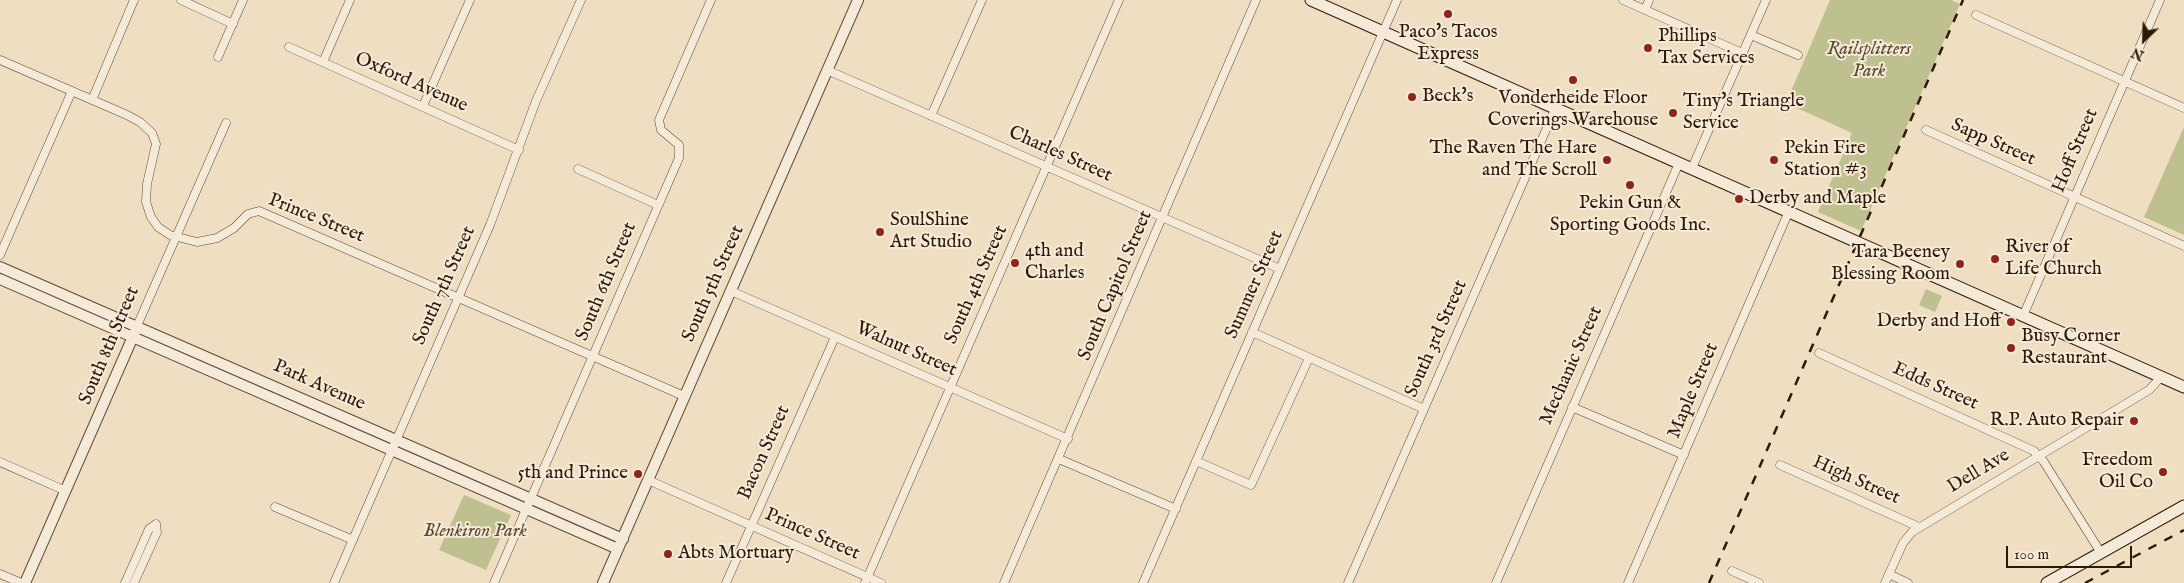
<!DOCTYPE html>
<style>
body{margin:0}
#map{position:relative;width:2184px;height:583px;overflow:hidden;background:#f0dec3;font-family:"IM FELL English",serif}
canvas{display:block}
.north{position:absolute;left:2119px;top:15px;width:50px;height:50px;-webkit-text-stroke:4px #f5ead8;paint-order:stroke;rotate:204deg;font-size:14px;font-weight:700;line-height:20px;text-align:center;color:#2e1806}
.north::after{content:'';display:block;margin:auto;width:18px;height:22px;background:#2e1806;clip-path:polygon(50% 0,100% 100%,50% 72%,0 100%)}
.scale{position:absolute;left:2006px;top:546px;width:126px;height:22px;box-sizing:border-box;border:2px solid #2e1806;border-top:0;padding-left:6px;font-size:15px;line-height:18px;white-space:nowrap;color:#2e1806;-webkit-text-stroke:4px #f5ead8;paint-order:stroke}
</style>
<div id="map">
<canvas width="2184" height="583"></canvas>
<div class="north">N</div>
<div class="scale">100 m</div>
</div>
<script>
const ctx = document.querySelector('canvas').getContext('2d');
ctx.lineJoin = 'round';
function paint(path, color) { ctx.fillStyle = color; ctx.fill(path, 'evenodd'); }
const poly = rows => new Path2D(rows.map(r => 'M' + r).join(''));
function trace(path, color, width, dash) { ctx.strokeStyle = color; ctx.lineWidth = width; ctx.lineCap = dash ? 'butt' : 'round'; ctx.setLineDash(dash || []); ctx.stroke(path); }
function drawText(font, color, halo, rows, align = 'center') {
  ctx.font = font + ' "IM FELL English",serif'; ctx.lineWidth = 4; ctx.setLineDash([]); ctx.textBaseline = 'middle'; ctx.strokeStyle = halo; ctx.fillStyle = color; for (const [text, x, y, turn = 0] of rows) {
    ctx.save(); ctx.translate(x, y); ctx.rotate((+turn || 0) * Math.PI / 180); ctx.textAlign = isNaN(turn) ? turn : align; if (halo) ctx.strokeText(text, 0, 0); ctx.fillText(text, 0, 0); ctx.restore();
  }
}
const green = poly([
 [1830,0,1951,0,1960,4,1861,231,1818,212,1852,133,1786,103],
 [2184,127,2184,235,2144,217],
 [1926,289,1942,296,1935,312,1919,305],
 [464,495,511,515,486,570,439,550]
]);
const minor = poly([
 [181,0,233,24],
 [1623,0,1742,53],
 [1645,10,1649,0],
 [1976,15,2184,108],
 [1751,35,1798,55],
 [289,47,519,150],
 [218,57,243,0],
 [0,60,127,115,140,122,152,133,156,144,147,184,146,202,151,217,158,227,170,235,197,242,217,238,234,228,248,214,259,211,684,396],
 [323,62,350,0],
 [827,70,1280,269],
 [92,100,134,0],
 [423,106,470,0],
 [931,116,982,0],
 [1926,130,2184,246],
 [1692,168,1766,0],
 [578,169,658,205],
 [0,255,72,91],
 [731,291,1068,439],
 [2023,316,2160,0],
 [137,326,226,123],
 [1252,332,1424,409],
 [1819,353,2034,451,2044,462,2101,553],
 [1572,407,1684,455],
 [1059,459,1176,509],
 [1196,461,1251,485,1309,358],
 [0,462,66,491],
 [1780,465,1919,527],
 [648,480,881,583],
 [275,507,353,540],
 [1732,571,1759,583],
 [0,574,21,583],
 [1889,574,1908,583],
 [125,583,149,529,156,524,157,532,134,583],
 [334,583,490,225,536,101,581,0],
 [494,583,679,158,679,145,661,130,659,120,711,0],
 [726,583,835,337],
 [865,583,1119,0],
 [1004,583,1256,0],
 [1143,583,1397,0],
 [1348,583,1556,107],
 [1496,583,1679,163],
 [1628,583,1789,211],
 [1885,583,1903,543,1912,532,2149,390,2161,377]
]);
const tertiary = poly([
 [0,267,623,539],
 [0,279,618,549],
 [25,583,135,332],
 [603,583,858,0]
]);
const secondary = poly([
 [1311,0,2184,387],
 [2047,583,2184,506]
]);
const rail = poly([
 [1709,583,1963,0],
 [2085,583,2184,530]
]);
const markers = [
 [1448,14,5,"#8f2418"],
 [1648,48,5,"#8f2418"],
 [1573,80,5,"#8f2418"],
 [1412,97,5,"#8f2418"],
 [1673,113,5,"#8f2418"],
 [1607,160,5,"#8f2418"],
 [1774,160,5,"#8f2418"],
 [1630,185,5,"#8f2418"],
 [1739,199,5,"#8f2418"],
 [880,232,5,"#8f2418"],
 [1995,259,5,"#8f2418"],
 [1015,263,5,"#8f2418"],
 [1960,264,5,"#8f2418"],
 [2011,322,5,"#8f2418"],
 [2011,348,5,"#8f2418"],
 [2134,421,5,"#8f2418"],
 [2163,472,5,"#8f2418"],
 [638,474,5,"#8f2418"],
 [668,554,5,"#8f2418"]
];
const poiNames = [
 ["Paco's Tacos",1448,33,"center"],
 ["Express",1448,55,"center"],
 ["Phillips",1658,37],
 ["Tax Services",1658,59],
 ["Beck's",1422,97],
 ["Vonderheide Floor",1573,99,"center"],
 ["Coverings Warehouse",1573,121,"center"],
 ["Tiny's Triangle",1683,102],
 ["Service",1683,124],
 ["The Raven The Hare",1597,149,"right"],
 ["and The Scroll",1597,171,"right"],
 ["Pekin Fire",1784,149],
 ["Station #3",1784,171],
 ["Derby and Maple",1749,199],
 ["Pekin Gun &",1630,204,"center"],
 ["Sporting Goods Inc.",1630,226,"center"],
 ["SoulShine",890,221],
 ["Art Studio",890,243],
 ["River of",2005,248],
 ["Life Church",2005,270],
 ["4th and",1025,252],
 ["Charles",1025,274],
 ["Tara Beeney",1950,253,"right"],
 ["Blessing Room",1950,275,"right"],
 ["Derby and Hoff",2001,322,"right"],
 ["Busy Corner",2021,337],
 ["Restaurant",2021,359],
 ["R.P. Auto Repair",2124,421,"right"],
 ["Freedom",2153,461,"right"],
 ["Oil Co",2153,483,"right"],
 ["5th and Prince",628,474,"right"],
 ["Abts Mortuary",678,554]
];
const parkNames = [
 ["Railsplitters",1869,50],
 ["Park",1869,72],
 ["Blenkiron Park",475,532]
];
const streetNames = [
 ["Oxford Avenue",411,83,24],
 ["Sapp Street",1993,143,24],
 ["Hoff Street",2076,151,-67],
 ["Charles Street",1060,155,24],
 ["Prince Street",316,219,22],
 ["South 6th Street",607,282,-67],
 ["South 5th Street",714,284,-66],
 ["South 4th Street",977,285,-66],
 ["Summer Street",1255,285,-66],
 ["South 7th Street",445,286,-66],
 ["South Capitol Street",1116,286,-67],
 ["South 3rd Street",1437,339,-66],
 ["South 8th Street",110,346,-67],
 ["Walnut Street",906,350,24],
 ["Mechanic Street",1572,366,-66],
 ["Park Avenue",319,386,24],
 ["Edds Street",1935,387,24],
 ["Maple Street",1694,391,-67],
 ["Bacon Street",765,453,-66],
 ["Dell Ave",1979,472,-31],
 ["High Street",1856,481,24],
 ["Prince Street",812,535,24]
];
paint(green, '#bfc090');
trace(minor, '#5e4a35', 9);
trace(tertiary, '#5e4a35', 12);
trace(secondary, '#2e1806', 13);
trace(minor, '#f5ead8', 8);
trace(tertiary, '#f5ead8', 10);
trace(secondary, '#f5ead8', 11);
trace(rail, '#2e1806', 2.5, [9, 9]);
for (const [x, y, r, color] of markers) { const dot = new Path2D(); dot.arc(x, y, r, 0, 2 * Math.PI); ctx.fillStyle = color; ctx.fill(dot); trace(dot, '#f5ead8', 2); }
drawText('19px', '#2e1806', '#f5ead8', poiNames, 'left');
drawText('italic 19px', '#5a4a2f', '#f5ead8', parkNames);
drawText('19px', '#2e1806', '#f5ead8', streetNames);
</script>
